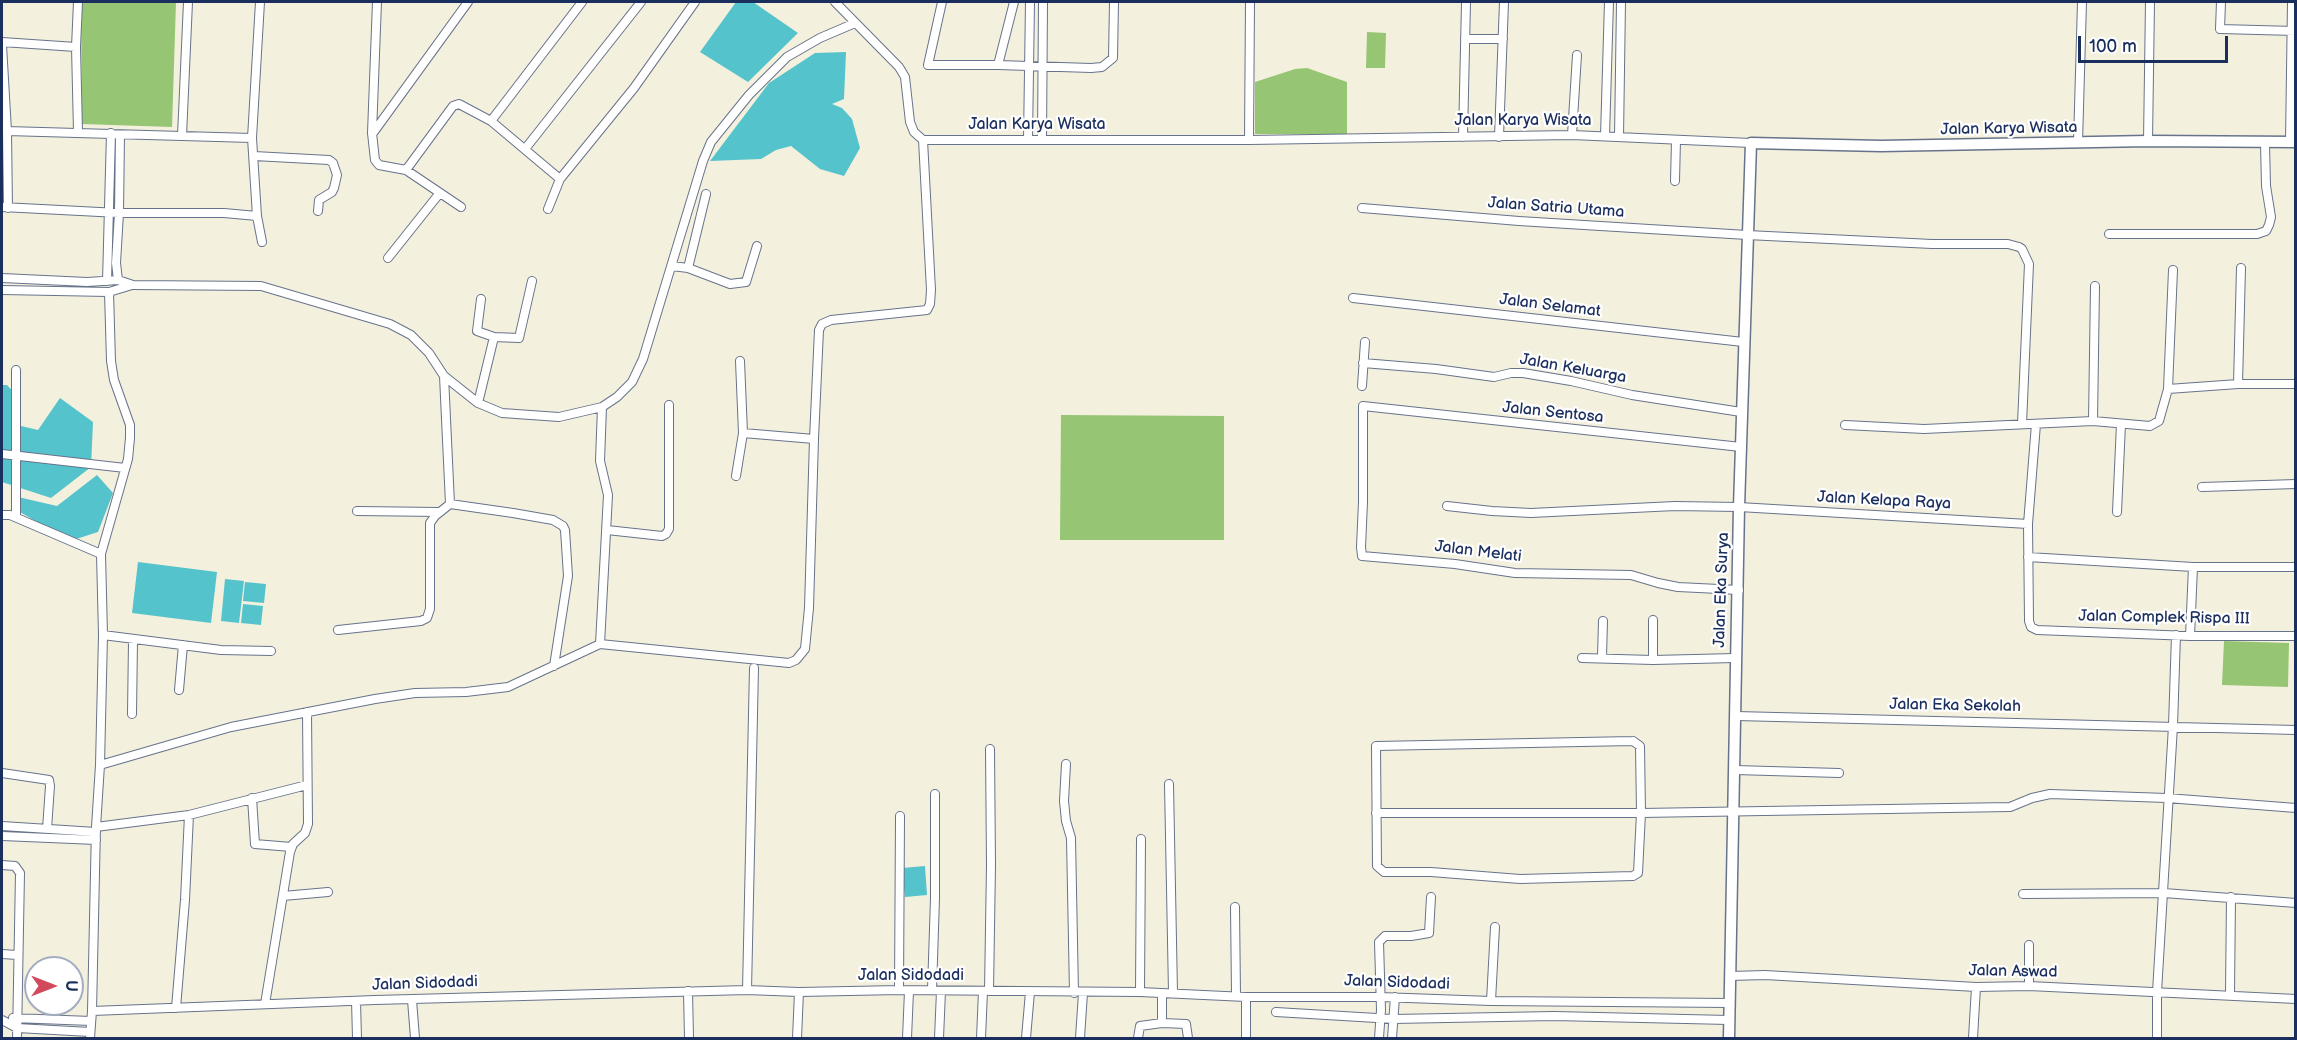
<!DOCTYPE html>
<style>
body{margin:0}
#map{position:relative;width:2297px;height:1040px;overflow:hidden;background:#f4f0de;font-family:"Balsamiq Sans",sans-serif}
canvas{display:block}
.frame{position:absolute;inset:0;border:3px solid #1b2f5e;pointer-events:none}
.north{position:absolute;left:24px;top:956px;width:60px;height:60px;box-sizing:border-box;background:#fff;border:2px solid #a4acbf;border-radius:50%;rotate:90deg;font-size:16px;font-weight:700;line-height:24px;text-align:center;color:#1b2f5e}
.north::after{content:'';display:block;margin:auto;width:21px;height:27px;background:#d1495b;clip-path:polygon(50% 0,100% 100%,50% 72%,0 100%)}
.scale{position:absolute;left:2078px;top:36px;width:150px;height:27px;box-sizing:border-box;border:3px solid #1b2f5e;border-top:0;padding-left:8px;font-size:18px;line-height:21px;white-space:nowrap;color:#1b2f5e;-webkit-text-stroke:4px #fff;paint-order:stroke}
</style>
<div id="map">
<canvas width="2297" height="1040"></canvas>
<div class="frame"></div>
<div class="north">U</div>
<div class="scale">100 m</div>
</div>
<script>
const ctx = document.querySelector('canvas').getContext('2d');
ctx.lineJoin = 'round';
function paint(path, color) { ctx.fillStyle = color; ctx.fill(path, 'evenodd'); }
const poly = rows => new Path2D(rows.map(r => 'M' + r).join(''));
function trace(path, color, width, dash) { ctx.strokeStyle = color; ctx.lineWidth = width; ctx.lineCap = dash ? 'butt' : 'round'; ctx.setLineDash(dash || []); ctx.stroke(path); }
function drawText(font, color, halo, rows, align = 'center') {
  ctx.font = font + ' "Balsamiq Sans",sans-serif'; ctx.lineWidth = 4.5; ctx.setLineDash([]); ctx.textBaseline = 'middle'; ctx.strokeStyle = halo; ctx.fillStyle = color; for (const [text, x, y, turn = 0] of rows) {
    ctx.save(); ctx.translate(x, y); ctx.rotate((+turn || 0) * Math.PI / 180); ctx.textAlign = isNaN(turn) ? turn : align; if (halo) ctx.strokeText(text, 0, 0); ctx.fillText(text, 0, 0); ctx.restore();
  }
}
const green = poly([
 [81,2,176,2,172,127,82,124],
 [1367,32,1386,33,1385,68,1366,68],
 [1307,68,1347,82,1347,134,1255,134,1255,82,1295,69],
 [1061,415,1224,416,1224,540,1060,540],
 [2224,641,2289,643,2288,687,2222,685]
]);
const water = poly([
 [736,2,753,2,798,33,748,82,700,52],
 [846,52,844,99,832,104,842,108,852,119,860,148,844,176,820,169,791,146,776,150,761,159,710,161,769,83,815,53],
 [2,385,7,385,20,399,17,425,38,430,60,398,93,422,91,467,51,498,2,482],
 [97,475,113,493,98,532,70,541,13,508,18,497,57,506],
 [138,562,217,572,211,623,132,613],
 [225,579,244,581,239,623,221,621],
 [245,582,266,584,264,603,243,601],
 [243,604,263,606,261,625,241,623],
 [925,866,927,895,905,897,902,868]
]);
const minor = poly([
 [260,2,252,138,257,216,262,242],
 [377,2,372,133,375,160,379,165,406,170,461,207],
 [835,2,899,67,905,77,910,122,914,132,923,140,1249,140,1572,135,1751,143],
 [942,2,928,65,998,65],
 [1014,2,998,65,1091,68,1102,67,1113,58,1114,2],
 [2221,2,2220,29,2295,31],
 [1465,39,1503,39],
 [2,42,76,47],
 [2,45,7,131,8,208],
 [491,121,582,2],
 [7,131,252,138],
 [78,132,76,47,78,2],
 [373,133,468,2],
 [1572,135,1577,55],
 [182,136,188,2],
 [1605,136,1609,2],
 [1463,137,1466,2],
 [1499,137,1504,2],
 [1619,137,1621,2],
 [1042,139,1043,2],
 [1028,140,1030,2],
 [1249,140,1250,2],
 [2148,141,2150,2],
 [2290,142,2292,2],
 [2078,143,2082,2],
 [525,149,641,2],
 [254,156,329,160,333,163,337,175,334,188,332,192,319,200,318,211],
 [406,170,453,106,459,104,491,121,560,179],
 [1675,181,1676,140],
 [2,207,119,213,224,213,257,216],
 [1362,208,1519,221,1747,235,1932,244,2008,244,2019,247,2022,249,2029,264,2022,424],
 [548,209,560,179,634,88,695,2],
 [2109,234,2257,234,2266,231,2269,225,2271,217,2266,186,2265,143],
 [388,258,439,194],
 [672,266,688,268,730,284,746,282,757,246],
 [688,268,706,194],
 [2,278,87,282,118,280,133,285,261,286,390,324,411,335,429,353,444,376,478,403,502,413,559,417,602,407,617,397,632,382,643,359,703,161,711,142,749,95,787,57,820,38,855,23],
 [118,280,116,263,119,213,120,135],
 [107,281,111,133],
 [2,290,109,292,132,285],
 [1353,298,1743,342],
 [481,299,477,331,494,337],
 [1363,363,1436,369,1494,377,1511,373,1523,373,1571,381,1632,395,1741,412],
 [444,376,450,504],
 [2238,384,2241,268],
 [1362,386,1365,342],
 [2168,389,2173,270],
 [478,403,494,337,519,338,532,281],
 [2093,421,2095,286],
 [2036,424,2028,524,2029,621,2031,627,2037,630,2190,636,2296,636],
 [1845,425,1924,429,2093,421,2150,426,2159,421,2168,389,2238,384,2296,384],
 [743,433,814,439],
 [2,454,125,468],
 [736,476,743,433,740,361],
 [2202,487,2296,484],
 [1447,506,1492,511,1531,513,1675,506,1739,507,2028,524],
 [357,511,439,512],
 [2117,512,2121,424],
 [2,515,10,515,101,554],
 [16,517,16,370],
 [607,530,662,536,666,534,669,529,669,405],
 [2028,557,2193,567,2296,567],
 [1739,590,1678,587,1658,583,1631,575,1515,573,1455,564,1362,556,1361,547,1363,502,1363,406,1741,447],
 [338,630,421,621,427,618,430,609,430,523,435,516,450,504,513,513,553,520,563,526,565,530,568,576,554,666],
 [103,635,221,650,271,651],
 [2190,636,2193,567],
 [600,644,608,495,600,461,602,407],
 [1602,657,1603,621],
 [1582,658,1653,660,1735,658],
 [1653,660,1653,620],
 [179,690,183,645],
 [132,714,133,641],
 [1736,716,2296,730],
 [1633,741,1640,746,1641,813,1638,873,1633,876,1520,879,1431,872,1384,872,1377,866,1376,746,1633,741],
 [1066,764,1064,801,1066,821,1071,838,1074,993],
 [100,765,231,727,375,699,415,693,466,692,508,687,600,644,789,663,796,660,805,649,809,608,814,439,819,330,822,324,831,320,927,310,930,304,931,290,923,140],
 [1735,770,1839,773],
 [2,773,49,780,50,786,47,829],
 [1169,784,1173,993],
 [252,798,255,844,291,847],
 [1376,813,1641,813,2010,807,2032,798,2050,794,2167,798,2296,808],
 [2,826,96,832],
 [96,827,189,815,307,785],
 [2,836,96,840],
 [2,865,15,866,20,873,17,1038],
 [2023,894,2164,893,2296,903],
 [283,896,328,892],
 [1235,907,1236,995],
 [2029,945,2029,986],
 [2,954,17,955],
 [1730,976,1765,975,1976,987,2029,986,2296,999],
 [747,990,754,668],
 [899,990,900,816],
 [932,990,935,898,935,794],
 [688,991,689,1038],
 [989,991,991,865,990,749],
 [1140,992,1141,839],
 [1162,993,1162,1023],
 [2230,994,2231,897],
 [412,1000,415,1038],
 [356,1001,357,1038],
 [1491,1001,1495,927],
 [265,1004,290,852,293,844,305,833,308,824,307,712],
 [176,1008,185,900,189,815],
 [92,1011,375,1000,747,990,799,992,899,990,1140,992,1246,997,1380,997,1491,1001,1730,1003],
 [1276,1012,1393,1019,1554,1016,1729,1020],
 [13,1018,91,1021],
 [2,1020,17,1028,90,1032],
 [90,1038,92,1011,96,827,100,765,103,635,101,554,128,459,130,438,130,425,114,380,111,361,109,292],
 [797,1038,799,992],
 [907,1038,909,991],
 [939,1038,941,991],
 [981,1038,983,991],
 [1026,1038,1030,992],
 [1080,1038,1083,993],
 [1138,1038,1140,1026,1162,1023,1186,1024,1188,1038],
 [1246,1038,1246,997],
 [1379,1038,1381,1010,1379,942,1385,936,1411,936,1429,933,1431,897],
 [1392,1038,1395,997],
 [1973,1038,1976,987],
 [2157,1038,2157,992,2173,726,2176,635]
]);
const tertiary = poly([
 [1729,1038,1739,507,1751,143,1881,146,2148,141,2296,142]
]);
const streetNames = [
 ["Jalan Karya Wisata",1523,121],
 ["Jalan Karya Wisata",1037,125],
 ["Jalan Karya Wisata",2009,129,-1],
 ["Jalan Satria Utama",1556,208,4],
 ["Jalan Selamat",1550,306,7],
 ["Jalan Keluarga",1573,369,10],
 ["Jalan Sentosa",1553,413,6],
 ["Jalan Kelapa Raya",1884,501,3],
 ["Jalan Melati",1478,552,7],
 ["Jalan Eka Surya",1722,590,-88],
 ["Jalan Complek Rispa III",2164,618,1],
 ["Jalan Eka Sekolah",1955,706,1],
 ["Jalan Aswad",2013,972,1],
 ["Jalan Sidodadi",911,976],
 ["Jalan Sidodadi",1397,983,2],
 ["Jalan Sidodadi",425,984,-2]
];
paint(green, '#96c573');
paint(water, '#55c3cc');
trace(minor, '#67738b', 10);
trace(tertiary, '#67738b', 13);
trace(minor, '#fff', 8);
trace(tertiary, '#fff', 10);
drawText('16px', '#1b2f5e', '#fff', streetNames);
</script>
